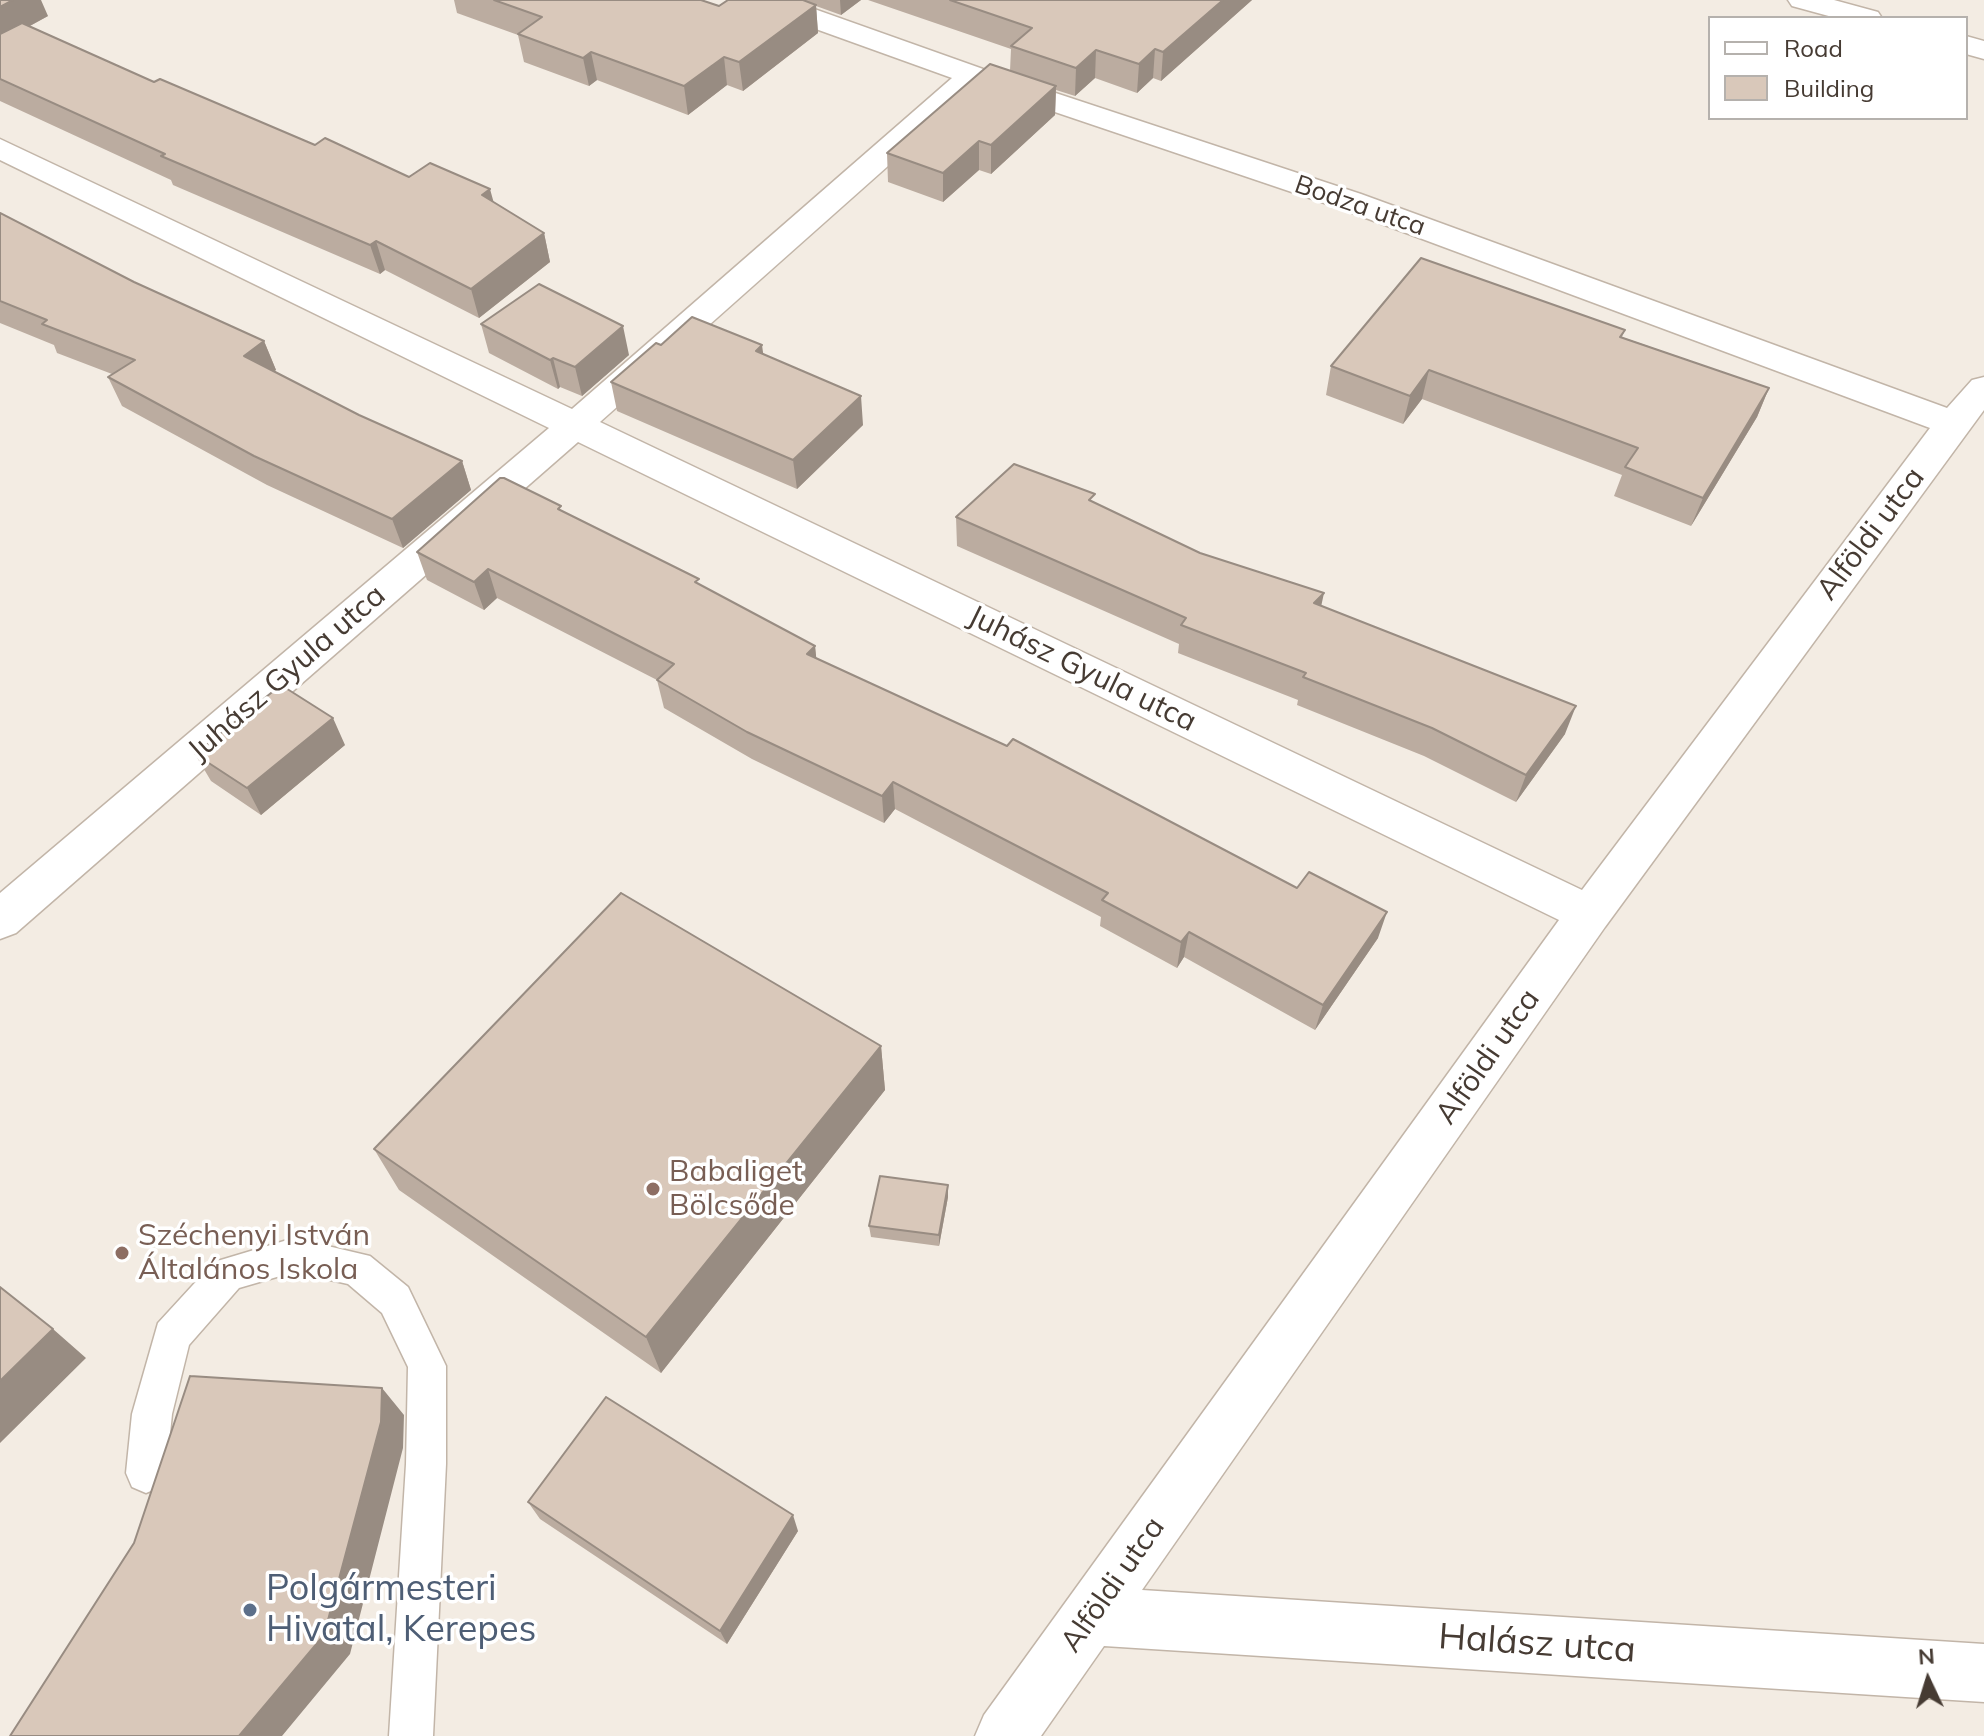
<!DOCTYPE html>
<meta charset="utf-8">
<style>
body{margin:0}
#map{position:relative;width:1984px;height:1736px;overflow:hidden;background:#f3ece3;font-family:Mulish,sans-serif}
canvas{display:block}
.legend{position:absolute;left:1708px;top:16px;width:260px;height:104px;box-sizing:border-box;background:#fff;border:2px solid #b5b1ad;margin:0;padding:10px 14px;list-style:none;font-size:24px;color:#463b33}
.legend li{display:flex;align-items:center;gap:16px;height:40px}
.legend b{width:40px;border:2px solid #b5b1ad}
.north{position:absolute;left:1888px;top:1640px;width:80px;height:80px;-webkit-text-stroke:6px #fff;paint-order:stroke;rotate:356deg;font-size:22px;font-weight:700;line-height:32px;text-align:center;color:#463b33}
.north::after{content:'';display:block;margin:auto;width:28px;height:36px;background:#463b33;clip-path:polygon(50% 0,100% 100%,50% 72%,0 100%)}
</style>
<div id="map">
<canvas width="1984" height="1736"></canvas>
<ul class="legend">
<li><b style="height:10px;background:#fff"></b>Road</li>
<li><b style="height:22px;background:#d9c8ba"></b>Building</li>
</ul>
<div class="north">N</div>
</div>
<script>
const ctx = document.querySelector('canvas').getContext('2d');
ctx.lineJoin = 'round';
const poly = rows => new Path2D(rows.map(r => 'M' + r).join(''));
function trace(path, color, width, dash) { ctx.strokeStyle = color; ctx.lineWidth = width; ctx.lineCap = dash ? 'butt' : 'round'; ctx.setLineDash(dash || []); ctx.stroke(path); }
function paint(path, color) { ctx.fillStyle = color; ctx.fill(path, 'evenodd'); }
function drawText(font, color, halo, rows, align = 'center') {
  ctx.font = font + ' Mulish,sans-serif'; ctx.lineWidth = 7; ctx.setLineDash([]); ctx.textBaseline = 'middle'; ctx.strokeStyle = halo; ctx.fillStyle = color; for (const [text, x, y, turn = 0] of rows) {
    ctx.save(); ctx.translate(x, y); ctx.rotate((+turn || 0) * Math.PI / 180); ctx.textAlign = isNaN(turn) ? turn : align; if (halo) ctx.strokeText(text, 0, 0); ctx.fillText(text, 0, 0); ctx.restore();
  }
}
const service = poly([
 [294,1238,370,1256,408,1287,446,1366,446,1464,433,1736,389,1736,406,1464,408,1367,382,1313,348,1284,294,1272,239,1288,189,1345,172,1414,166,1473,160,1487,146,1493,132,1487,126,1473,132,1414,158,1323,214,1262,294,1238]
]);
const minor = poly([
 [748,0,789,0,983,69,1361,194,1947,408,1972,380,1984,377,1984,410,1605,927,1142,1590,1984,1644,1984,1702,1104,1646,1041,1736,975,1736,984,1715,1559,920,578,442,16,933,0,939,0,893,549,428,0,160,0,139,572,409,952,78,752,6,748,0],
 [978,86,1339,208,1930,428,1582,890,600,422,978,86],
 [1788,0,1834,0,1878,12,1882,18,1836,18,1792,6,1788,0],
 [1966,36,1984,41,1984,59,1966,54,1966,36]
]);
const wall = poly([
 [0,0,48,16,30,26,154,82,315,145,409,177,494,202,544,233,550,262,479,318,385,270,380,274,173,185,171,180,0,101],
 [454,0,701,0,719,6,728,0,861,0,841,15,816,6,818,33,743,91,727,85,688,115,597,80,589,86,524,62,518,35,457,13],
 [868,0,1252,0,1161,81,1153,78,1137,93,1095,78,1075,96,1056,90,1055,115,991,174,979,170,943,202,888,182,887,153,1010,71,1011,49],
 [0,213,134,282,264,341,276,370,274,371,359,415,462,461,471,490,403,548,267,485,122,406,108,377,112,374,57,353,54,345,0,323],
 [481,324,629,355,582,396,560,387,558,389,489,353],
 [1625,330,1622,337,1769,388,1757,417,1691,526,1614,496,1622,475,1422,399,1403,424,1326,395,1331,366],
 [661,345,763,354,863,425,797,489,617,411,611,382],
 [1095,503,1200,553,1321,605,1565,734,1516,802,1424,756,1297,705,1298,700,1178,653,1179,644,957,546,956,517],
 [563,512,815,646,816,658,1378,938,1315,1030,1184,957,1177,968,1100,926,1101,917,895,809,884,823,752,759,664,708,657,680,497,598,484,610,427,580,417,552],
 [345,745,261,815,211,781,195,754],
 [881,1046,885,1090,661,1373,399,1190,374,1149],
 [948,1185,948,1197,939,1246,871,1237,869,1226],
 [528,1502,798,1531,727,1644,540,1519]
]);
const shadedWall = poly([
 [13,0,41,0,48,16,0,42,0,7],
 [840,0,861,0,841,15],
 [1223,0,1252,0,1161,81,1163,52],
 [816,5,818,33,743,91,739,62],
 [1155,49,1153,78,1137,93,1139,64],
 [1096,50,1095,78,1075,96,1076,68],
 [591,52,597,80,589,86,583,58],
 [724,57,727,85,688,115,684,86],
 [1056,86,1055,115,991,174,991,145],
 [979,141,979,170,943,202,943,173],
 [490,189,498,218,482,195],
 [544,233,550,262,479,318,471,289],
 [376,241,385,270,380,274,370,245],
 [623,326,629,355,582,396,575,367],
 [264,341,276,370,256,385,244,356],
 [762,345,766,374,756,351],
 [553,358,560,387,558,389,550,360],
 [1429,370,1422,399,1403,424,1410,396],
 [1769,388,1757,417,1691,526,1703,498],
 [861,396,863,425,797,489,793,460],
 [462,461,471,490,403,548,392,519],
 [488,569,497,598,484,610,474,582],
 [1324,593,1318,621,1314,603],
 [815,646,818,674,807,654],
 [1576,706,1565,734,1516,802,1526,775],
 [333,718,345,745,261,815,247,788],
 [893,782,895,809,884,823,882,796],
 [1387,912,1378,938,1315,1030,1323,1005],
 [1189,932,1184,957,1177,968,1181,942],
 [881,1046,885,1090,661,1373,646,1337],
 [948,1185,948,1197,939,1246,939,1235],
 [53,1329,86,1358,0,1443,0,1381],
 [382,1388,404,1415,403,1448,350,1654,282,1736,239,1736],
 [793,1515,798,1531,727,1644,720,1631]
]);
const building = poly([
 [0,0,13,0,0,7,0,0],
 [494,0,701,0,719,6,728,0,803,0,816,5,739,62,724,57,684,86,591,52,583,58,518,34,542,17,494,0],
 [950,0,1223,0,1163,52,1155,49,1139,64,1096,50,1076,68,1011,46,1032,28,950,0],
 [22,23,154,82,160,79,315,145,325,138,409,177,430,163,490,189,482,195,544,233,471,289,376,241,370,245,161,156,165,154,0,79,0,34,22,23],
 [990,64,1056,86,991,145,979,141,943,173,887,153,990,64],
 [0,213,134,282,264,341,244,356,359,415,462,461,392,519,254,456,108,377,135,360,42,324,47,320,0,301,0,213],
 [1421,258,1625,330,1620,337,1769,388,1703,498,1625,467,1638,448,1429,370,1410,396,1331,366,1421,258],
 [539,284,623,326,575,367,553,358,550,360,481,324,539,284],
 [692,317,762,345,756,351,861,396,793,460,611,382,656,343,661,345,692,317],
 [1014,464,1095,494,1089,500,1200,553,1324,593,1314,603,1576,706,1526,775,1432,728,1303,677,1306,673,1181,625,1186,618,956,517,1014,464],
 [500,478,504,478,561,506,558,509,699,579,695,582,815,646,807,654,1007,746,1013,739,1297,888,1309,872,1387,912,1323,1005,1189,932,1181,942,1102,900,1108,893,893,782,882,796,747,732,657,680,674,664,488,569,474,582,417,552,500,478],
 [281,685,333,718,247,788,195,754,281,685],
 [621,893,881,1046,646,1337,374,1149,621,893],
 [880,1176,948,1185,939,1235,869,1226,880,1176],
 [0,1287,53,1329,0,1381,0,1287],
 [190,1376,382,1388,381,1422,324,1635,239,1736,10,1736,134,1543,190,1376],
 [606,1397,793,1515,720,1631,528,1502,606,1397]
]);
const markers = [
 [653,1189,8,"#8d6e63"],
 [122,1253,8,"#8d6e63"],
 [250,1610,8,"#5c6f8a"]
];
const farStreetnames = [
 ["Bodza utca",1360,206,19]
];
const streetNames = [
 ["Alföldi utca",1871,534,-53],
 ["Juhász Gyula utca",1082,669,26],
 ["Juhász Gyula utca",287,673,-41],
 ["Alföldi utca",1488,1057,-55],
 ["Alföldi utca",1113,1585,-55]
];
const educationNames = [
 ["Babaliget",669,1172],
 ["Bölcsőde",669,1206],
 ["Széchenyi István",138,1236],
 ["Általános Iskola",138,1270]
];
const nearServicenames = [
 ["Polgármesteri",266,1589],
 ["Hivatal, Kerepes",266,1630]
];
const nearStreetnames = [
 ["Halász utca",1537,1644,4]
];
trace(service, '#c2b5a8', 3);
trace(minor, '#c2b5a8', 3);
paint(service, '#fff');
paint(minor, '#fff');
paint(wall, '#bbaca0');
paint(shadedWall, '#988c82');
paint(building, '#d9c8ba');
trace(building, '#988c82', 2);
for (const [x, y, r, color] of markers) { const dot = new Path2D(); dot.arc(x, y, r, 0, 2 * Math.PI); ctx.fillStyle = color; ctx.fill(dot); trace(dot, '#fff', 3); }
drawText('26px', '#463b33', '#fff', farStreetnames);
drawText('30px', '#463b33', '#fff', streetNames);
drawText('30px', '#785e54', '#fff', educationNames, 'left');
drawText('36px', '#4e5e75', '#fff', nearServicenames, 'left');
drawText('36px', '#463b33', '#fff', nearStreetnames);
</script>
